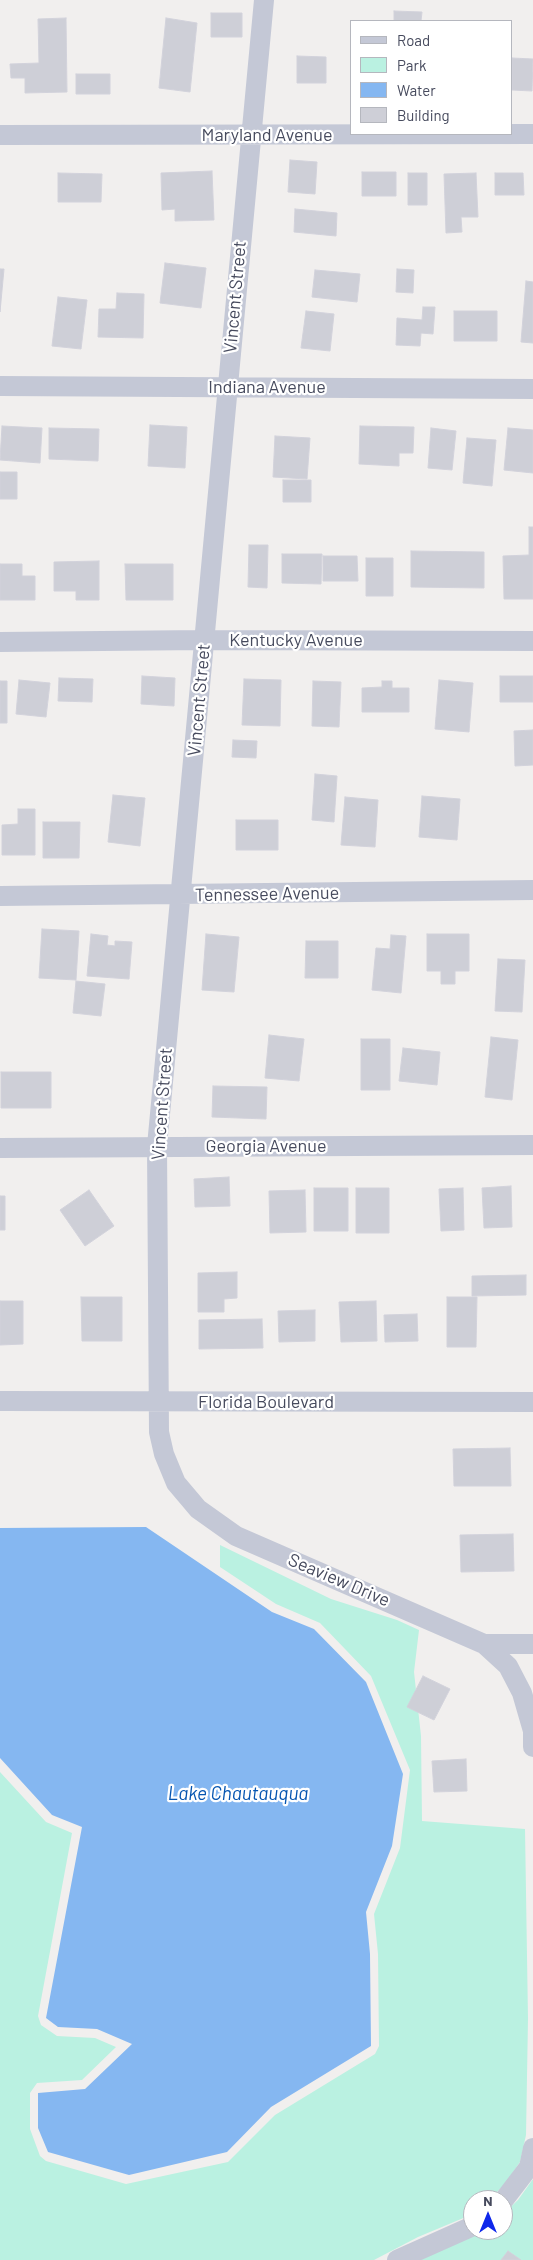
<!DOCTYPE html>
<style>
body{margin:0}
#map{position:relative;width:533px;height:2260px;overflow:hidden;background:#f1efee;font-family:Barlow,sans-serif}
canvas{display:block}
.legend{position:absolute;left:350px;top:20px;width:162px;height:115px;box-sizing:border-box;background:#fff;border:1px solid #b5b7be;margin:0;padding:6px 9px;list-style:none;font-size:15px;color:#464a5d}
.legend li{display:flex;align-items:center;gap:10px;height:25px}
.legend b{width:25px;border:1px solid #b5b7be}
.north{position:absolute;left:463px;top:2190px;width:50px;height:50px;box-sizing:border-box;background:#fff;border:1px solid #b5b7be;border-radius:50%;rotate:0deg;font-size:14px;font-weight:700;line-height:20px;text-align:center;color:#464a5d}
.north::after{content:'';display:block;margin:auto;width:18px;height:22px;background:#0f28eb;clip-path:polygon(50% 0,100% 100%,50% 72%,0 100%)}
</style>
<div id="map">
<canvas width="533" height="2260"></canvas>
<ul class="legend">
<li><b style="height:6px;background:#c4c8d6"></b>Road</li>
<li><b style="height:14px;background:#baf1e1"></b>Park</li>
<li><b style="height:14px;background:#85b7f1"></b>Water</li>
<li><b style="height:14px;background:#cecfd7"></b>Building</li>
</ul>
<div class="north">N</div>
</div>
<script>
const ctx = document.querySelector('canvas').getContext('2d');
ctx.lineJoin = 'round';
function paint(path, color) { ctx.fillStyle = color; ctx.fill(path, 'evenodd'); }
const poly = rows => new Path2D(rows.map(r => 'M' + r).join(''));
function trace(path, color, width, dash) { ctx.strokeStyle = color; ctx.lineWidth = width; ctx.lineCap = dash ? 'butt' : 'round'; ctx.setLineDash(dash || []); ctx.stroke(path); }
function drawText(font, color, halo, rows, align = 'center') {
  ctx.font = font + ' Barlow,sans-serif'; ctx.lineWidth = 4.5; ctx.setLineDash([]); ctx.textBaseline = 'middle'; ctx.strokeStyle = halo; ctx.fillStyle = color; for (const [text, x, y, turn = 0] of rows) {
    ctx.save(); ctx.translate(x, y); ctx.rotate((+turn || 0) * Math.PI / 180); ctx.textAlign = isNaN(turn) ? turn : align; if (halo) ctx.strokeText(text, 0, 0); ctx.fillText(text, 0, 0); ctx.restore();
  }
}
const green = poly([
 [220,1545,331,1599,397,1620,419,1630,414,1672,421,1736,422,1821,525,1829,528,2019,526,2135,520,2162,505,2184,489,2200,473,2200,473,2214,418,2237,374,2260,0,2260,0,1772,46,1822,72,1833,38,2016,41,2025,57,2036,95,2038,116,2047,82,2080,37,2083,30,2093,30,2129,40,2156,46,2161,126,2184,228,2162,275,2115,375,2054,379,2046,378,1954,374,1914,400,1848,410,1770,371,1676,320,1623,276,1604,220,1567],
 [533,2179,533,2260,420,2260,487,2230,503,2230,503,2214,518,2200]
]);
const water = poly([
 [146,1527,272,1612,314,1629,366,1682,403,1774,392,1846,366,1912,370,1954,371,2046,271,2107,227,2152,129,2175,48,2152,38,2128,38,2093,85,2089,132,2044,97,2029,58,2027,46,2018,82,1827,52,1815,0,1758,0,1528]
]);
const building = poly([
 [394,11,422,12,421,21,394,21,394,11],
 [211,13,242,13,242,37,211,37,211,13],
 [66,18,67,92,25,93,25,78,11,78,10,64,39,63,38,19,66,18],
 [166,18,197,23,190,92,159,88,166,18],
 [297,56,326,57,326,83,297,83,297,56],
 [512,58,533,59,532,91,512,90,512,58],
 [76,74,110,74,110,94,76,94,76,74],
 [290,160,317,162,315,194,288,192,290,160],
 [212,171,214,220,175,221,175,209,162,210,161,173,212,171],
 [362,172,396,172,396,196,362,196,362,172],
 [58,173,102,174,101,202,58,202,58,173],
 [408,173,427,173,427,205,408,205,408,173],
 [476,173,478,217,461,217,462,232,446,233,444,174,476,173],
 [495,173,523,173,524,195,495,195,495,173],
 [295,209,337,213,336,236,294,232,295,209],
 [165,263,206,268,201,308,160,303,165,263],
 [0,269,4,269,0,312,0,269],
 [397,269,414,270,413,293,396,292,397,269],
 [315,270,360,274,357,302,312,297,315,270],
 [526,281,533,282,533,343,521,342,526,281],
 [117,293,144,294,143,338,98,337,99,309,116,309,117,293],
 [58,297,87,300,81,349,52,346,58,297],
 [423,307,435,307,433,334,421,333,420,346,396,345,397,318,422,320,423,307],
 [306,311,334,314,330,351,301,348,306,311],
 [454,311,497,311,497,341,454,341,454,311],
 [150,425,187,427,185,468,148,466,150,425],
 [2,426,42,428,40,463,0,460,2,426],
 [360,426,414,427,413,453,399,453,399,466,359,464,360,426],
 [49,428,99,429,98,461,49,459,49,428],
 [431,428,456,431,452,470,428,468,431,428],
 [508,428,533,430,533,473,504,470,508,428],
 [275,436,310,438,307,479,273,477,275,436],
 [467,438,496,440,492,486,463,483,467,438],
 [0,472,17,472,17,499,0,499,0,472],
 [283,480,311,480,311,502,283,502,283,480],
 [529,527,533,527,533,599,504,599,503,556,529,555,529,527],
 [249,545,268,545,267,588,248,587,249,545],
 [411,551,484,552,484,588,411,587,411,551],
 [282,554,322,554,321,584,282,583,282,554],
 [323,556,357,556,358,581,323,581,323,556],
 [366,558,393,558,393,596,366,596,366,558],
 [99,561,99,600,76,600,76,591,54,591,54,562,99,561],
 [0,564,22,564,22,576,35,576,35,600,0,600,0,564],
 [125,564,173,564,173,600,126,600,125,564],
 [142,676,175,678,174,706,141,704,142,676],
 [500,676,533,676,533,702,500,702,500,676],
 [59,678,93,679,92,702,58,701,59,678],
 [244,679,281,680,280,726,242,725,244,679],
 [19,680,50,683,46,717,16,714,19,680],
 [439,680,473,683,469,732,435,729,439,680],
 [0,681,7,681,7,723,0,723,0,681],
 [313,681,341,682,339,727,312,726,313,681],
 [382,681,392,681,392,688,409,688,409,712,362,712,362,688,382,687,382,681],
 [533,730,533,765,515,766,514,731,533,730],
 [233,740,257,741,256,758,232,757,233,740],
 [315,774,337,776,334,822,312,820,315,774],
 [113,795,145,798,140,846,108,842,113,795],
 [422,796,460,799,457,840,419,837,422,796],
 [345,797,378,800,375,847,341,845,345,797],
 [18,809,35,809,35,855,2,855,2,825,18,824,18,809],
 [236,820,278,820,278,850,236,850,236,820],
 [43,822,80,822,79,858,43,858,43,822],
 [42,929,79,931,76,980,39,978,42,929],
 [91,934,108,936,107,945,115,946,115,941,132,942,129,979,87,976,91,934],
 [206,934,239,937,234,992,202,990,206,934],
 [427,934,469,934,469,971,455,971,455,984,441,984,441,971,427,971,427,934],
 [391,935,406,936,401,993,372,990,376,948,390,949,391,935],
 [306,941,338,941,338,978,305,978,306,941],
 [498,959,525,960,522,1012,495,1011,498,959],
 [76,981,105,984,101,1016,73,1013,76,981],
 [269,1035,304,1039,299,1081,265,1078,269,1035],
 [491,1037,518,1040,512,1100,485,1097,491,1037],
 [361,1039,390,1039,390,1090,361,1090,361,1039],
 [403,1048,440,1052,437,1085,399,1081,403,1048],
 [1,1072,51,1072,51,1108,1,1108,1,1072],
 [213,1086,267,1087,266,1119,212,1117,213,1086],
 [229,1177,230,1206,195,1207,194,1179,229,1177],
 [511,1186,512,1227,484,1228,482,1188,511,1186],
 [314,1188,348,1188,348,1231,314,1231,314,1188],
 [356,1188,389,1188,389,1233,356,1233,356,1188],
 [463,1188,464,1230,441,1231,439,1189,463,1188],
 [89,1190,114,1226,85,1246,60,1210,89,1190],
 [305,1190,306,1232,270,1233,269,1191,305,1190],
 [0,1196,5,1196,5,1230,0,1230,0,1196],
 [237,1272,237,1298,224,1299,224,1312,198,1312,198,1273,237,1272],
 [526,1275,526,1295,472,1296,472,1276,526,1275],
 [81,1297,122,1297,122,1341,82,1341,81,1297],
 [447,1297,477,1297,476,1347,447,1347,447,1297],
 [0,1301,23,1301,23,1344,0,1345,0,1301],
 [376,1301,377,1341,341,1342,339,1302,376,1301],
 [315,1310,315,1341,279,1342,278,1311,315,1310],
 [417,1314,418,1341,385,1342,384,1315,417,1314],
 [262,1319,263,1348,199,1349,199,1320,262,1319],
 [510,1448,511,1486,454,1486,453,1449,510,1448],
 [513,1534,514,1571,461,1572,460,1535,513,1534],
 [423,1676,450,1689,434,1720,407,1707,423,1676],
 [466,1759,467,1791,434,1792,432,1761,466,1759],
 [508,2251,521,2260,501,2260,508,2251]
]);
const street = poly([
 [264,0,157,1146,159,1432,164,1454,176,1483,198,1509,236,1536,484,1644,508,1666,522,1693,533,1731,533,1747],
 [0,135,533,134],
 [0,386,533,389],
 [0,642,204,640,533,641],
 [0,896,533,890],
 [0,1148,533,1145],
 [0,1401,533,1402],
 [484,1644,533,1644],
 [503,2201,529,2167,533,2148],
 [397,2260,473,2226]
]);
const streetNames = [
 ["Maryland Avenue",267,135],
 ["Vincent Street",235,297,-85],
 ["Indiana Avenue",267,387],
 ["Kentucky Avenue",296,640],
 ["Vincent Street",199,700,-85],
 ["Tennessee Avenue",267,894,-1],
 ["Vincent Street",162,1104,-86],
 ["Georgia Avenue",266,1146],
 ["Florida Boulevard",266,1402],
 ["Seaview Drive",339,1580,23]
];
const waterNames = [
 ["Lake Chautauqua",238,1794]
];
paint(green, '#baf1e1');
paint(water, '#85b7f1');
paint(building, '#cecfd7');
trace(building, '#d2d2db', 1);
trace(street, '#c4c8d6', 20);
drawText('18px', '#464a5d', '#fff', streetNames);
drawText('italic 19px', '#0555b1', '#fff', waterNames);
</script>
